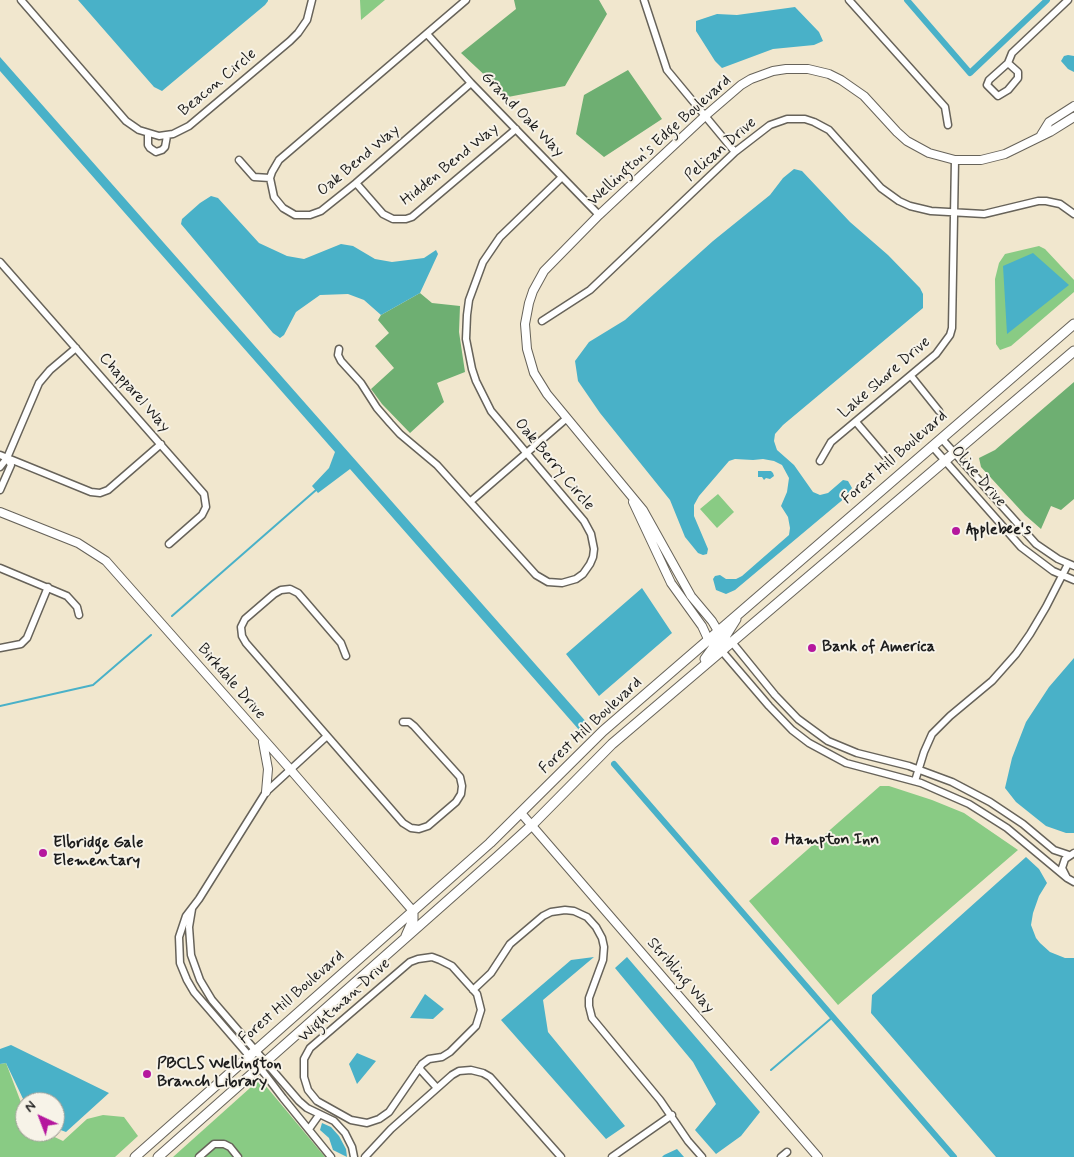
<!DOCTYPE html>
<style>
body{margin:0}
#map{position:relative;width:1074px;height:1157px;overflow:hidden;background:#f1e7ce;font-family:Mynerve,sans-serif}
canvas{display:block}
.north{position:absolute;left:15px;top:1092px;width:50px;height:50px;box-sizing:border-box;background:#f7f3e8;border:1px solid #9f9d96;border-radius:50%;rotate:317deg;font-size:14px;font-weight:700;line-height:20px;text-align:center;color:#1c1c1c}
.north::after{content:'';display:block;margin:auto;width:18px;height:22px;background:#b5179e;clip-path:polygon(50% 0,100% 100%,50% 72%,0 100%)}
</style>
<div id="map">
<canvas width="1074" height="1157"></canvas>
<div class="north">N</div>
</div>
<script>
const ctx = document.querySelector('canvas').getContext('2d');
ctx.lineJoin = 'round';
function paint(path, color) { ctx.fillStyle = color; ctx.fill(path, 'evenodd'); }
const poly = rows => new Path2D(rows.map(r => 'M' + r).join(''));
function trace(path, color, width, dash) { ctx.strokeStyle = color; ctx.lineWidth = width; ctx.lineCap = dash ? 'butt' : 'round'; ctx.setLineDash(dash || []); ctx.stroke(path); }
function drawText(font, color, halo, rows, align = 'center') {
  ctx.font = font + ' Mynerve,sans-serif'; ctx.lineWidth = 4; ctx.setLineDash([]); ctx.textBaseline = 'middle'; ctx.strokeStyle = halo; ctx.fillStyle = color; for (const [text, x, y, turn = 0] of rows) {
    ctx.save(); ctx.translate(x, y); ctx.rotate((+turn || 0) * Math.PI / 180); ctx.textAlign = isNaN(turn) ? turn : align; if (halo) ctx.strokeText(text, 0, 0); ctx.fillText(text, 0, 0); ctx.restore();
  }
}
const green = poly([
 [360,0,385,0,361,20],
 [1039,246,1045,249,1074,280,1074,292,1011,346,1000,350,996,344,995,279,999,263,1005,254],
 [718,494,734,512,717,528,700,509],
 [880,786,889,786,932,800,964,813,1018,850,838,1005,749,901],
 [6,1063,25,1113,25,1132,44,1132,63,1141,87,1119,103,1115,124,1117,138,1136,115,1157,0,1157,0,1064],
 [260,1079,325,1157,173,1157]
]);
const forest = poly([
 [514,0,599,0,607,14,565,86,508,97,461,53,516,9],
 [628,70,662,119,604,157,576,134,584,95],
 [420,293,432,303,460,306,459,332,465,372,437,383,444,402,410,433,382,404,371,389,394,368,375,346,389,333,378,320,381,315],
 [1074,382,1074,499,1061,510,1051,506,1041,529,1025,515,981,467,979,458,995,450]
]);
const water = poly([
 [78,0,268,0,268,1,265,5,162,91,154,87],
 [795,7,819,32,823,41,814,45,773,49,722,68,715,61,696,31,696,21,717,14,737,15],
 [1068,55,1074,56,1074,72,1068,69,1061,61,1064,56],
 [0,57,588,724,580,731,350,469,318,493,312,486,329,468,335,452,0,71],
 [794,169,802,171,850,222,888,255,920,288,923,294,923,308,783,425,775,434,774,441,777,450,794,465,813,492,820,495,828,493,843,480,848,481,852,488,846,497,735,590,726,594,716,590,713,579,715,576,720,575,726,579,736,579,742,576,789,535,790,528,788,517,781,506,787,492,789,478,782,465,774,461,763,459,753,460,735,459,729,461,699,496,694,505,694,516,708,549,707,554,703,555,698,553,685,537,670,500,600,413,578,381,575,361,589,342,625,320,713,241,770,195,783,178],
 [211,196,218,198,259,243,287,256,304,259,341,244,353,246,375,259,392,262,424,258,436,250,438,254,420,293,381,315,364,300,348,294,320,295,296,312,284,335,280,338,273,333,181,224,182,219,200,203],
 [1033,253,1069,285,1007,334,1003,266],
 [758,471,771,471,773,473,774,476,770,479,766,478,764,480,762,477,758,477],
 [642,588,672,633,599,696,566,654],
 [1074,658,1074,833,1066,833,1046,826,1016,802,1005,788,1012,758,1026,722,1049,687],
 [1026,857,1039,869,1047,883,1039,896,1033,913,1031,925,1036,938,1040,943,1050,952,1065,958,1074,958,1074,1157,996,1157,871,1013,872,995],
 [594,957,543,1000,548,1032,625,1126,606,1139,501,1020,571,960],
 [627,957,760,1112,741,1136,716,1154,695,1130,716,1104,693,1062,615,968],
 [425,994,444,1009,433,1019,410,1018],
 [11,1045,109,1093,66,1132,55,1128,55,1102,25,1103,6,1063,0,1064,0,1049],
 [357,1053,376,1061,357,1084,349,1064],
 [322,1123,331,1127,339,1136,346,1149,347,1157,333,1150,329,1138,320,1130],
 [677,1149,684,1157,662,1157,664,1155]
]);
const stream = poly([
 [172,616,316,490],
 [0,706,93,685,151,635],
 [771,1070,834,1016]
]);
const canal = poly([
 [907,0,970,73,1047,0],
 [614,764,954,1157]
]);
const minor = poly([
 [21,0,126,121,139,130,159,136,173,134,189,126,290,41,298,33,307,20,312,0],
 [466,0,279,160,272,172,270,178,274,197,283,208,295,215,310,215,321,211,356,183,471,83],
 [644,0,667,70,735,152],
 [849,0,945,107,948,125],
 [427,34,471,83,599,215],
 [1008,63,1018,72,1018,78,1008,90,998,96,987,85,989,80,1008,63,1012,53,1068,0],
 [148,134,148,145,150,148,156,152,162,150,165,147,167,136],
 [239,160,254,177,270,178],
 [356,183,383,214,393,219,406,219,412,217,516,129],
 [0,262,204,494,206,507,202,515,169,544],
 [542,321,590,290,735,152,770,125,787,119,805,119,814,122,829,130,881,188,899,201,910,206,931,211,984,214,1038,201,1046,201,1060,204,1074,214],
 [339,349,338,355,341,361,361,383,377,408,390,423,400,434,437,465,536,575,548,582,562,583,576,579,583,574,590,564,593,557,594,549,591,534,584,521,491,411,476,381,472,369,466,339,467,315,469,300,483,262,500,237,562,177],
 [911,376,939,411],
 [856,422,885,456],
 [941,438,1036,544,1058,559,1074,566],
 [932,446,1021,547,1053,571,1074,580],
 [0,455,91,492,100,493,108,490,161,444],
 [820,461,831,442,936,354,950,335,952,328,955,160],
 [0,467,7,458,39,383,50,370,76,348],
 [0,490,11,465,7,458],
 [471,501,567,418],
 [0,568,67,596,77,607,79,615],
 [731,641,775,695,798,719,828,741,857,753,909,766,952,782,990,802,1023,824,1054,850,1069,855],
 [0,648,21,644,27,638,48,587],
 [721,650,769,706,792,730,809,743,846,763,921,783,969,804,1007,828,1067,878],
 [346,656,341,643,298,593,290,589,281,590,274,594,245,619,241,627,242,636,246,643,403,823,411,828,419,829,428,826,456,802,461,794,462,786,460,777,414,726,409,722,403,722],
 [327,736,266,792,199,899,186,916,179,937,180,963,187,980,194,992,264,1073,283,1098,331,1157],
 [915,781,924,752,932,734,950,716,992,681,1016,654,1030,634,1046,607,1068,564],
 [1074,853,1065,859,1062,868,1067,878,1074,882],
 [192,909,189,927,191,955,200,980,212,1000,299,1101,307,1108,334,1121,345,1133,352,1147,354,1157],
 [432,957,440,960,452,966,477,994,481,1010,476,1026,450,1052,442,1057,429,1059,422,1064,389,1112,379,1119,367,1123,351,1120,317,1101,308,1090,304,1077,304,1059,310,1048,410,962,418,959,432,957],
 [473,990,491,973,510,944,543,916,551,912,565,910,574,911,587,917,596,927,602,938,604,947,603,960,589,998,589,1006,592,1018,660,1100,688,1141,702,1157],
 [419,1068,437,1088],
 [309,1129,319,1115],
 [199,1157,214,1144,224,1144,230,1147,238,1157],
 [365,1157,391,1129,452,1075,459,1071,471,1070,483,1073,490,1077,561,1157],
 [612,1157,672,1115],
 [781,1157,787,1152]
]);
const tertiary = poly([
 [1041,135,1049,122,1074,106],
 [633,502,671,583,702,626,708,639],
 [0,512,78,543,106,561,290,769,413,911],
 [718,631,712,621,691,596,643,510,547,394,534,373,527,349,525,324,529,303,533,291,544,271,599,215,705,116,741,85,751,79,773,71,786,69,808,69,829,74,841,80,864,96,897,132,907,141,929,153,955,160,981,160,1005,154,1050,132,1074,117],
 [263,742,268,769,266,792],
 [521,813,818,1157]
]);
const secondary = poly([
 [721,650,726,635,736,619],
 [705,659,713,648,718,633],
 [406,936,413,920,413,911],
 [135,1157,490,843,603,731,1074,324],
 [158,1157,498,856,532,825,612,744,1074,351]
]);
const markers = [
 [956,531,5,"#b5179e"],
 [812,648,5,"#b5179e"],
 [775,841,5,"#b5179e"],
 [43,853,5,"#b5179e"],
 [147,1074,5,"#b5179e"]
];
const streetNames = [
 ["Beacon Circle",218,83,-40],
 ["Grand Oak Way",522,115,46],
 ["Wellington's Edge Boulevard",660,141,-42],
 ["Pelican Drive",721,150,-41],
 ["Oak Bend Way",359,161,-40],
 ["Hidden Bend Way",450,165,-39],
 ["Lake Shore Drive",885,378,-41],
 ["Chapparel Way",134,393,49],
 ["Forest Hill Boulevard",895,458,-41],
 ["Oak Berry Circle",554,465,50],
 ["Olive Drive",978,477,49],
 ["Birkdale Drive",231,682,49],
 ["Forest Hill Boulevard",591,726,-43],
 ["Stribling Way",680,976,49],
 ["Forest Hill Boulevard",292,998,-41],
 ["Wightman Drive",345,1001,-42]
];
const poiNames = [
 ["Applebee's",966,531],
 ["Bank of America",822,648],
 ["Hampton Inn",785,841],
 ["Elbridge Gale",53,844],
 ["Elementary",53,862],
 ["PBCLS Wellington",157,1065],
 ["Branch Library",157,1083]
];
paint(green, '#89cb84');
paint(forest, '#6eaf72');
paint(water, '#49b1c8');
trace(stream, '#49b1c8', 2);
trace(canal, '#49b1c8', 6);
trace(minor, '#67635a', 9);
trace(tertiary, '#67635a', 10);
trace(secondary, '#67635a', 11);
trace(minor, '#fff', 6);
trace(tertiary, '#fff', 8);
trace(secondary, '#fff', 9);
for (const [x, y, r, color] of markers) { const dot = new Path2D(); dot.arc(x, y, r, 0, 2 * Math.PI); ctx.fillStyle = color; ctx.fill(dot); trace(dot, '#f7f3e8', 2); }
drawText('16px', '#1c1c1c', '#f7f3e8', streetNames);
drawText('bold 16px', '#1c1c1c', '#f7f3e8', poiNames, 'left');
</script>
